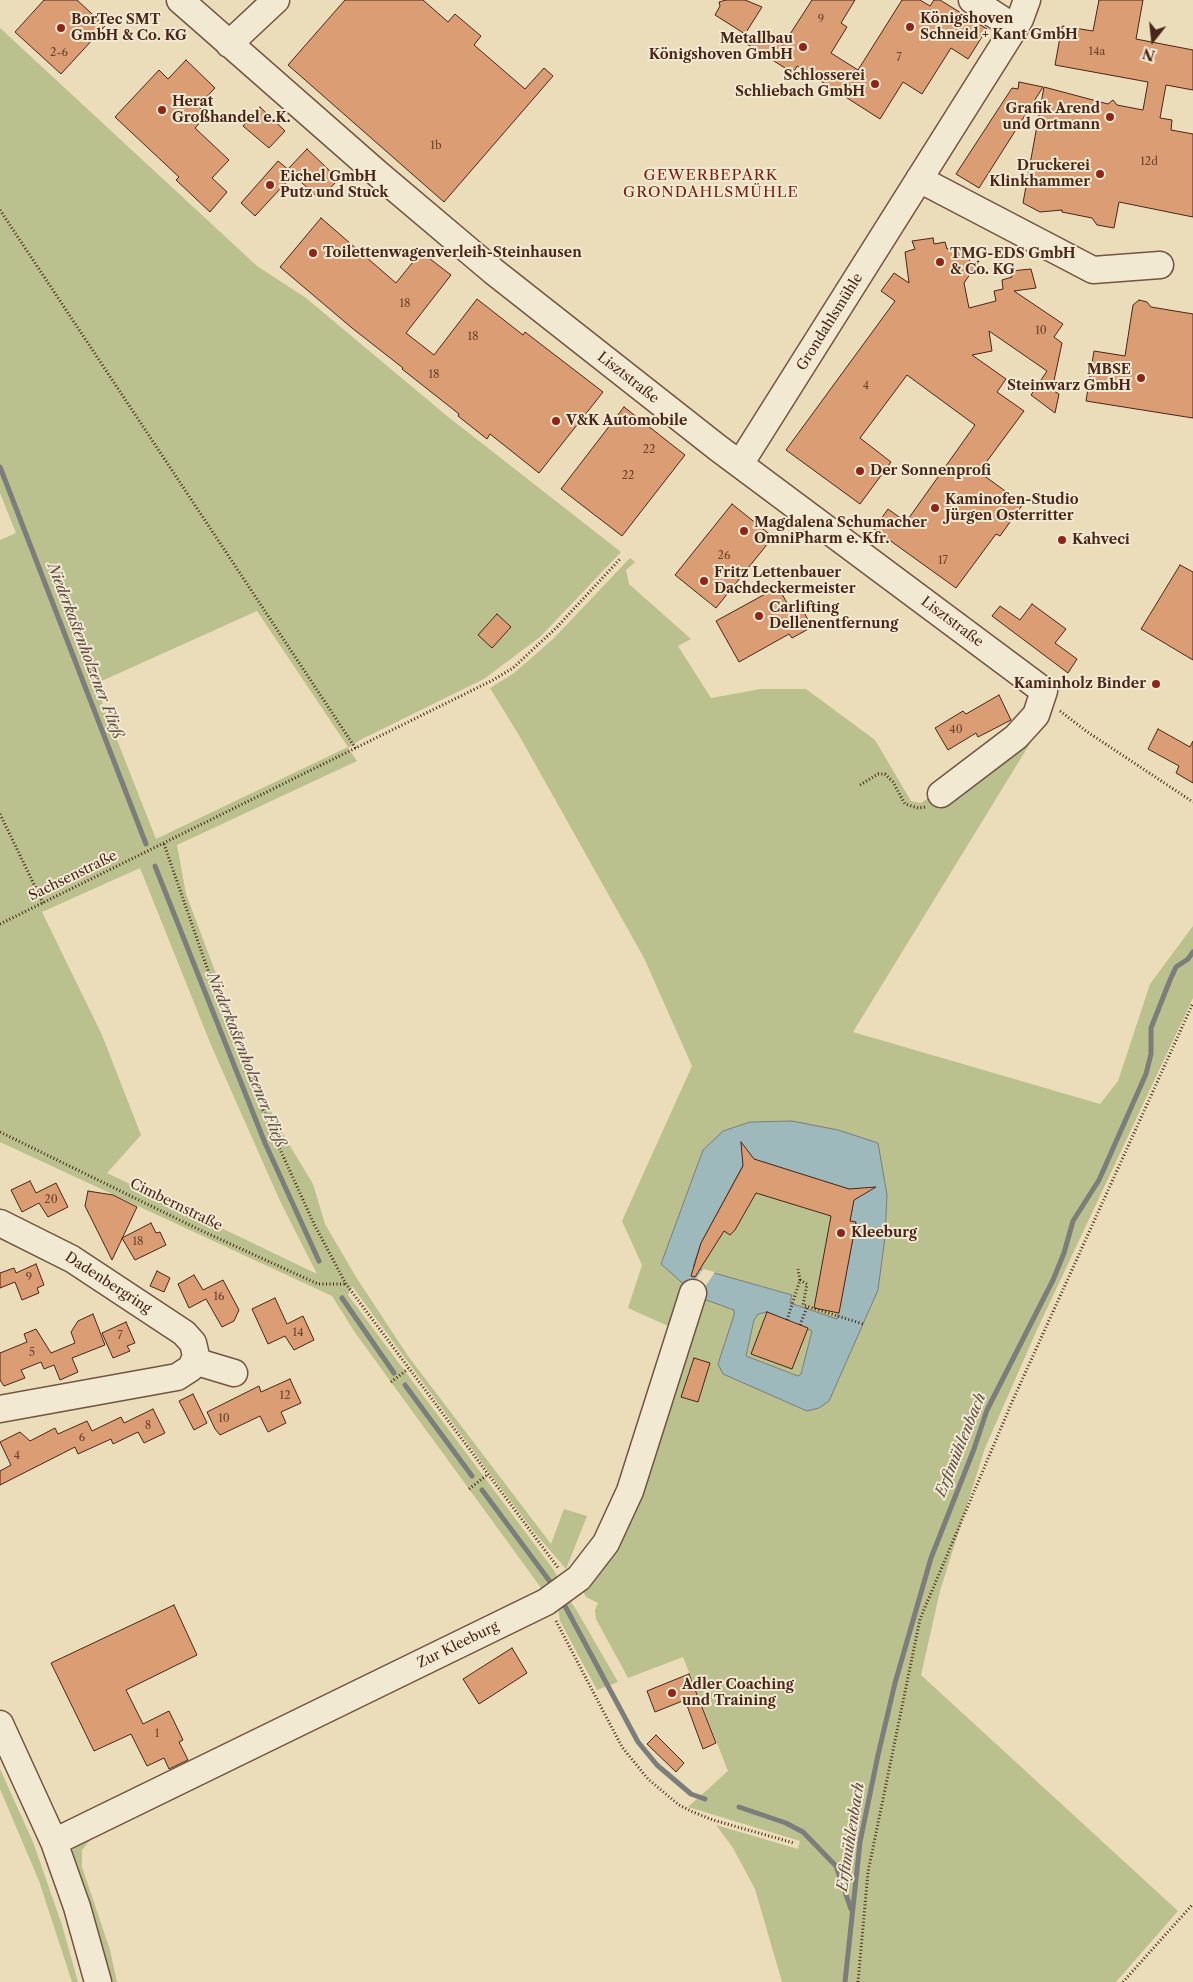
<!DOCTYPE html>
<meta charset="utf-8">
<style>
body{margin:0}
#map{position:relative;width:1193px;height:1982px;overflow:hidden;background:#ebddba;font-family:"Libre Caslon Text",serif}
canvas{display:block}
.north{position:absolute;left:1128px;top:15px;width:50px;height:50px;-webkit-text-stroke:4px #f2e9d2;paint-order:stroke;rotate:196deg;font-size:14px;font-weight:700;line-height:20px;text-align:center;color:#492618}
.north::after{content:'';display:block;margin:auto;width:18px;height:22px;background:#492618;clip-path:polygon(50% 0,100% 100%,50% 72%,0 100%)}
</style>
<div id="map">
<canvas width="1193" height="1982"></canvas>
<div class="north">N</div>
</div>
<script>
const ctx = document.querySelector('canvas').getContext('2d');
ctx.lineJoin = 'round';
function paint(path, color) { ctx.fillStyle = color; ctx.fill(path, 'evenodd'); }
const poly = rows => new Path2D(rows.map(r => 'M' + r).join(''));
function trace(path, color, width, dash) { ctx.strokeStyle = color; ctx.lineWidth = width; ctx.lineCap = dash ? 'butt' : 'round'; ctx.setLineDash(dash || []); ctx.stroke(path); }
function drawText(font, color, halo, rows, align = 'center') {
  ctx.font = font + ' "Libre Caslon Text",serif'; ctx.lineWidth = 4; ctx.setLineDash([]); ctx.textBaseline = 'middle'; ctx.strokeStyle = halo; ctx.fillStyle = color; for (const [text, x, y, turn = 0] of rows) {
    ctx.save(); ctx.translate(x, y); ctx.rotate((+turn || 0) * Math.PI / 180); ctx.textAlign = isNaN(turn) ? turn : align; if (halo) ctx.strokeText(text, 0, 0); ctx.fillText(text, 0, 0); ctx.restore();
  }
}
const green = poly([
 [0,28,257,266,306,298,447,416,621,552,540,637,484,679,360,740,348,748,357,761,177,845,186,894,253,1072,278,1126,313,1184,325,1224,356,1277,408,1356,551,1544,564,1509,587,1516,566,1569,535,1533,491,1475,352,1286,348,1295,553,1569,558,1578,547,1596,356,1334,332,1296,0,1142,0,540,16,533,0,493],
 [257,611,348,747,156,839,95,684],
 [140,868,211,1045,280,1201,317,1274,107,1173,141,1135,102,1035,42,912],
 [630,558,635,562,626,570,629,584,691,639,678,646,711,698,761,689,806,689,875,740,911,801,921,803,1045,719,853,1032,1100,1104,1118,1081,1150,984,1193,926,1193,998,1036,1332,985,1448,940,1591,921,1675,1178,1911,1116,1982,782,1982,755,1889,733,1848,716,1825,798,1849,800,1841,688,1807,728,1771,683,1657,628,1678,596,1619,595,1610,598,1603,586,1597,581,1588,626,1486,591,1542,617,1489,647,1400,668,1326,628,1308,642,1265,622,1221,692,1066,644,958,520,737,490,688,514,673,553,639],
 [565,1600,571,1602,577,1611,618,1682,597,1690,560,1621,558,1608],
 [0,1769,33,1842,62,1925,78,1982,72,1982,39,1881,0,1789],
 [96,1833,82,1850,82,1867,110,1950,117,1982,107,1982,71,1854,76,1842]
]);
const water = poly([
 [792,1121,838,1130,878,1143,887,1195,885,1237,878,1290,829,1401,819,1408,807,1411,723,1374,718,1364,734,1315,734,1310,698,1297,661,1264,703,1150,723,1131,750,1122,792,1121],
 [749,1154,753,1159,852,1190,858,1189,861,1194,858,1198,854,1198,850,1221,856,1223,837,1319,790,1303,792,1295,693,1267,701,1243,749,1154],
 [767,1312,812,1331,801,1374,798,1376,746,1356,754,1320,758,1314,767,1312]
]);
const pier = poly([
 [703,1269,715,1272,698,1297,689,1290]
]);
const stream = poly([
 [0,467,146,844],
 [155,866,265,1143,319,1261],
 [342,1298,394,1373],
 [405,1385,472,1476],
 [482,1490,554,1587],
 [565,1606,638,1742,657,1765,691,1794,705,1799],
 [739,1807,786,1823,803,1832,836,1866,851,1909],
 [845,1982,860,1842,878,1755,895,1683,931,1558,974,1449,987,1410,1053,1280,1064,1253,1073,1221,1099,1180,1146,1074,1151,1054,1151,1028,1170,980,1176,967,1188,959,1193,952]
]);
const building = poly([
 [44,0,77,0,105,26,61,74,15,32,44,0],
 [345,0,423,0,448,22,455,14,481,36,474,45,525,89,544,68,553,76,444,202,288,65,345,0],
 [726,0,745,0,762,7,745,34,715,15,720,6,719,2,726,0],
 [812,0,855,0,841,23,847,27,831,53,858,70,902,0,920,0,930,6,934,0,940,0,987,29,968,59,951,48,922,94,903,82,880,119,797,66,793,73,747,44,772,38,783,45,812,0],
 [1099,0,1143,0,1136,39,1193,50,1193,90,1166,85,1160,118,1172,120,1171,130,1193,134,1193,217,1119,202,1114,228,1097,225,1092,218,1062,212,1062,210,1040,212,1023,203,1044,87,1108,104,1113,100,1117,105,1143,110,1148,82,1055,65,1062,26,1093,31,1099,0],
 [186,60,215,88,198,106,207,115,195,128,229,160,212,178,227,192,210,212,176,180,179,177,115,117,159,70,168,79,186,60],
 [1019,82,1043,87,979,188,956,174,1012,88,1018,89,1019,82],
 [260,107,285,131,269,148,243,126,260,107],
 [307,149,331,172,328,175,336,182,320,199,293,175,255,216,241,203,278,161,290,171,288,169,307,149],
 [321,218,396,283,421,252,451,275,406,333,434,355,477,299,523,335,525,332,603,392,539,473,490,434,487,439,458,416,459,414,402,369,403,368,352,328,280,267,321,218],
 [933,238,934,244,945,242,947,249,958,247,959,257,968,254,970,263,979,261,964,283,969,308,996,301,994,291,1003,289,1002,280,1012,277,1011,271,1031,269,1036,288,1014,291,1063,324,1054,337,1062,343,1052,390,1059,394,1055,413,1031,395,1047,371,989,331,992,351,972,355,1006,379,997,392,1024,411,979,472,1023,504,1000,536,996,534,956,588,874,529,888,509,906,522,975,425,907,375,860,438,891,462,860,504,786,450,895,301,881,291,894,273,909,283,905,252,915,249,912,241,933,238],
 [1139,300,1147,302,1151,307,1193,314,1193,418,1086,401,1094,351,1125,356,1133,305,1139,300],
 [624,407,685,455,622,536,561,489,624,407],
 [732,504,773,537,716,608,675,575,732,504],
 [1180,565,1193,572,1193,660,1141,629,1180,565],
 [778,587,791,610,800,605,812,627,792,638,789,634,739,662,716,621,778,587],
 [1032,604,1066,629,1055,643,1077,659,1068,673,992,616,1000,606,1020,620,1032,604],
 [497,614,511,627,492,648,478,635,497,614],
 [999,695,1011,720,978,737,976,733,948,750,935,728,963,711,966,714,999,695],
 [1158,729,1190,747,1193,741,1193,783,1176,773,1179,766,1148,749,1158,729],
 [741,1142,754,1159,849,1189,876,1187,854,1200,850,1221,856,1222,839,1313,814,1308,831,1216,756,1193,735,1230,730,1235,724,1231,695,1277,691,1276,701,1243,743,1166,741,1142],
 [30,1181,36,1193,56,1183,68,1207,48,1217,39,1203,22,1212,11,1190,30,1181],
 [88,1191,113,1195,137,1207,112,1260,85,1206,88,1191],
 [151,1223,156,1233,160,1232,166,1245,135,1260,122,1238,151,1223],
 [36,1264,44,1285,37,1288,39,1293,22,1300,15,1282,0,1288,0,1273,14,1268,16,1273,36,1264],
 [157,1271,170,1278,164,1292,150,1286,157,1271],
 [194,1275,203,1290,223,1280,239,1310,234,1321,222,1327,206,1299,189,1308,178,1284,194,1275],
 [275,1298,287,1324,303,1316,314,1340,294,1350,285,1336,268,1344,252,1309,275,1298],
 [767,1312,808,1328,792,1369,751,1354,767,1312],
 [93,1314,105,1345,72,1358,78,1372,60,1380,54,1365,44,1369,41,1362,21,1370,25,1378,4,1386,0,1380,0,1353,27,1342,24,1334,36,1329,51,1353,75,1343,71,1332,78,1321,93,1314],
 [126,1322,135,1343,127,1346,130,1351,113,1358,102,1333,126,1322],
 [694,1358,710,1363,698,1402,681,1397,694,1358],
 [290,1379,301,1403,281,1412,286,1423,268,1432,260,1416,220,1435,215,1429,207,1412,259,1386,261,1392,290,1379],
 [193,1394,207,1423,194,1430,179,1401,193,1394],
 [153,1409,165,1433,144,1443,138,1432,113,1444,111,1439,78,1454,75,1447,0,1485,0,1471,11,1465,0,1442,20,1432,30,1441,55,1428,58,1434,87,1421,92,1431,121,1417,124,1423,153,1409],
 [174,1605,197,1655,126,1690,143,1724,169,1711,183,1740,179,1742,188,1760,169,1769,164,1758,147,1766,131,1734,94,1751,51,1663,174,1605],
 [512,1648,527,1673,479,1704,463,1679,512,1648],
 [689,1674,716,1743,703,1749,685,1700,655,1712,647,1691,689,1674],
 [656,1735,684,1763,676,1772,647,1744,656,1735]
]);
const path = poly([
 [0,210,356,749],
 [1060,711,1086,731,1193,802],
 [860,785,878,774,885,774,893,782,905,804,918,808,925,807],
 [0,814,43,903],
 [164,844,219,1002,269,1125,314,1224,346,1284,559,1569],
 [0,924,493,680,513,668,557,627,620,559],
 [0,1132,200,1230,318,1284,346,1284],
 [800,1280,807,1284,803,1305,863,1324],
 [787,1320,800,1280,798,1269],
 [800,1325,807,1307],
 [391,1382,408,1369],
 [469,1489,487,1475],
 [556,1621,622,1747,648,1779,679,1805,693,1812,713,1820,794,1843],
 [858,1982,868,1872,920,1619,1012,1402,1193,1003],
 [1123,1982,1193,1904]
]);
const minor = poly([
 [180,0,377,173,493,271,718,448,1044,691,1036,715,1016,737,941,794],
 [972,0,1015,28],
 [229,44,276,0],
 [919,179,1093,270,1160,265],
 [740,464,1020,19,1027,0],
 [0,1223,72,1259,184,1333,193,1343,196,1356,191,1368,177,1377,0,1409],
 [194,1361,234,1373],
 [0,1724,54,1842,77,1907,98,1982],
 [54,1842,546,1602,579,1578,606,1543,630,1491,693,1293]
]);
const markers = [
 [910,27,5,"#8f2418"],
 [61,28,5,"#8f2418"],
 [803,47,5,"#8f2418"],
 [875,84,5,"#8f2418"],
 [162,110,5,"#8f2418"],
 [1110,117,5,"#8f2418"],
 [1100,174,5,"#8f2418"],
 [270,185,5,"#8f2418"],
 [313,253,5,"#8f2418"],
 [940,262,5,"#8f2418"],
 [1141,378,5,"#8f2418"],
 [556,421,5,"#8f2418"],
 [860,471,5,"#8f2418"],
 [935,508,5,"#8f2418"],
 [744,531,5,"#8f2418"],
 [1062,540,5,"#8f2418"],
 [704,581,5,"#8f2418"],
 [759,616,5,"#8f2418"],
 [1156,684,5,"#8f2418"],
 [841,1233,5,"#8f2418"],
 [672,1693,5,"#8f2418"]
];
const numberNames = [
 ["9",821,20],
 ["14a",1097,52],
 ["2-6",59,53],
 ["7",899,58],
 ["1b",436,146],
 ["12d",1149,162],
 ["18",405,304],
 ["10",1041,331],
 ["18",473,337],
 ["18",434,375],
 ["4",866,386],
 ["22",649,450],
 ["22",628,476],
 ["26",724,556],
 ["17",943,561],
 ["40",956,730],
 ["20",51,1200],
 ["18",138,1242],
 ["9",29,1278],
 ["16",219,1297],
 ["14",298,1333],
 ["7",120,1336],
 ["5",32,1353],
 ["12",285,1396],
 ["10",224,1419],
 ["8",148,1426],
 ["6",82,1438],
 ["4",17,1456],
 ["1",157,1734]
];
const poiNames = [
 ["Königshoven",920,19],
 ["Schneid + Kant GmbH",920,35],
 ["BorTec SMT",71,20],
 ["GmbH & Co. KG",71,36],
 ["Metallbau",793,39,"right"],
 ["Königshoven GmbH",793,55,"right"],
 ["Schlosserei",865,76,"right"],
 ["Schliebach GmbH",865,92,"right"],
 ["Herat",172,102],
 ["Großhandel e.K.",172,118],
 ["Grafik Arend",1100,109,"right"],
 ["und Ortmann",1100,125,"right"],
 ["Druckerei",1090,166,"right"],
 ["Klinkhammer",1090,182,"right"],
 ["Eichel GmbH",280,177],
 ["Putz und Stuck",280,193],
 ["Toilettenwagenverleih-Steinhausen",323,253],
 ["TMG-EDS GmbH",950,254],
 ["& Co. KG",950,270],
 ["MBSE",1131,370,"right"],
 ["Steinwarz GmbH",1131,386,"right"],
 ["V&K Automobile",566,421],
 ["Der Sonnenprofi",870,471],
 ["Kaminofen-Studio",945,500],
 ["Jürgen Osterritter",945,516],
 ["Magdalena Schumacher",754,523],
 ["OmniPharm e. Kfr.",754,539],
 ["Kahveci",1072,540],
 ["Fritz Lettenbauer",714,573],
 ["Dachdeckermeister",714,589],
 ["Carlifting",769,608],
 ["Dellenentfernung",769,624],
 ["Kaminholz Binder",1146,684,"right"],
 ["Kleeburg",851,1233],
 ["Adler Coaching",682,1685],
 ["und Training",682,1701]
];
const streetNames = [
 ["Grondahlsmühle",830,322,-58],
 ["Lisztstraße",628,378,38],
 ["Lisztstraße",952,622,37],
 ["Sachsenstraße",73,876,-26],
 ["Cimbernstraße",176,1205,26],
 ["Dadenbergring",108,1283,33],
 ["Zur Kleeburg",458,1645,-26]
];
const neighbourhoodNames = [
 ["GEWERBEPARK",711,176],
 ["GRONDAHLSMÜHLE",711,193]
];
const waterNames = [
 ["Niederkastenholzener Fließ",85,651,69],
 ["Niederkastenholzener Fließ",246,1060,68],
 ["Erftmühlenbach",961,1445,-68],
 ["Erftmühlenbach",851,1837,-81]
];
paint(green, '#bac08e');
paint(water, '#9db9bb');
trace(water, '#7b7e7a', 1);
paint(pier, '#ebddba');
trace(stream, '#7b7e7a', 5);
paint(building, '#db9d74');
trace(building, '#492618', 1);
trace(minor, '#725440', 29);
trace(path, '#492618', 3, [1, 2.5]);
trace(minor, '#f2e9d2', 26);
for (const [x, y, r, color] of markers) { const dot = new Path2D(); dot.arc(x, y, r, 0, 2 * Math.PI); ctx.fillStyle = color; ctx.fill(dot); trace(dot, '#f2e9d2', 2); }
drawText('11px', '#6e442f', null, numberNames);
drawText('bold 14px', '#492618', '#f2e9d2', poiNames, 'left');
drawText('14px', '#492618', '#f2e9d2', streetNames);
ctx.letterSpacing = '1px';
drawText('15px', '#7a1f14', '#f2e9d2', neighbourhoodNames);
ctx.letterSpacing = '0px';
drawText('italic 15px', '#5e4b41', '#f2e9d2', waterNames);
</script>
